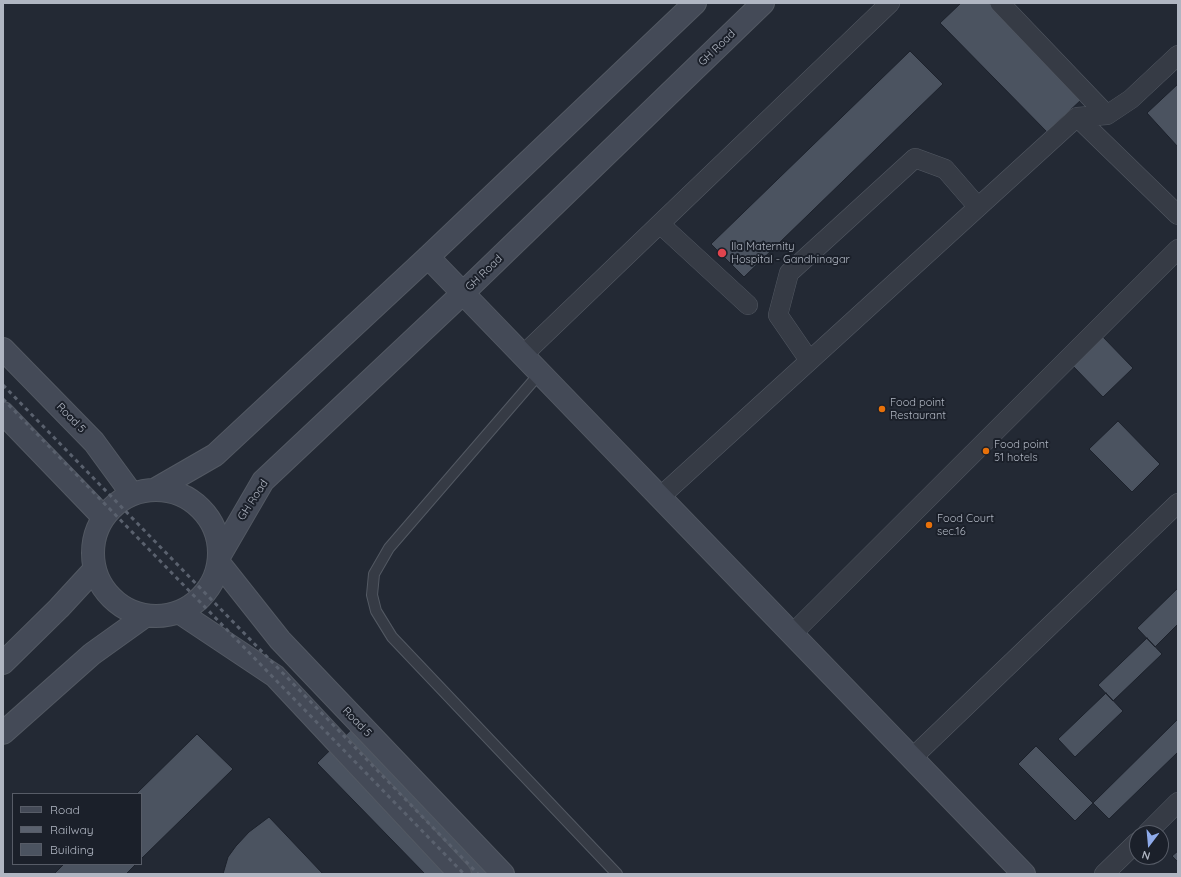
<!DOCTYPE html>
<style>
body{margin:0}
#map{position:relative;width:1181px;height:877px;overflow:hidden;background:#232934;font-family:Quicksand,sans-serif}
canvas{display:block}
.frame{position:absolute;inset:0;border:4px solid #b0b6c2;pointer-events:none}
.legend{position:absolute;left:12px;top:793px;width:130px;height:72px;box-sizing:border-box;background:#1b202a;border:1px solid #575c67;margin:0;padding:5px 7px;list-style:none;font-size:12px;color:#b0b6c2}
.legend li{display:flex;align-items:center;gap:8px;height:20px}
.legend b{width:20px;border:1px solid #575c67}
.north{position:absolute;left:1129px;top:825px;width:40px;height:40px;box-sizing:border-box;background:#1b202a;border:1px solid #575c67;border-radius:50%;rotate:196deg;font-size:11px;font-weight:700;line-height:16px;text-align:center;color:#b0b6c2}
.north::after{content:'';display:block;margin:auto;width:14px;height:18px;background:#8eaae9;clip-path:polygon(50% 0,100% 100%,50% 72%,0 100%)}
</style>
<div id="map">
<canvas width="1181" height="877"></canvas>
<div class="frame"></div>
<ul class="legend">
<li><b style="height:5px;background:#444a57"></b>Road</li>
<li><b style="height:5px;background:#5a616e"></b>Railway</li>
<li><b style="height:11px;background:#4b5360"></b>Building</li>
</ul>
<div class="north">N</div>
</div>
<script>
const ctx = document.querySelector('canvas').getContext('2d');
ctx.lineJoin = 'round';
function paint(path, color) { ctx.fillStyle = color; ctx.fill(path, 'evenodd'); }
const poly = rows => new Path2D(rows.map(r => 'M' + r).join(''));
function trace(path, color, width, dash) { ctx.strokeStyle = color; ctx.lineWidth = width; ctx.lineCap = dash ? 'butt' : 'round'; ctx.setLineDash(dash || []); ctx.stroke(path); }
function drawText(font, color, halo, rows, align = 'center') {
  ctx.font = font + ' Quicksand,sans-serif'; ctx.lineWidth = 4; ctx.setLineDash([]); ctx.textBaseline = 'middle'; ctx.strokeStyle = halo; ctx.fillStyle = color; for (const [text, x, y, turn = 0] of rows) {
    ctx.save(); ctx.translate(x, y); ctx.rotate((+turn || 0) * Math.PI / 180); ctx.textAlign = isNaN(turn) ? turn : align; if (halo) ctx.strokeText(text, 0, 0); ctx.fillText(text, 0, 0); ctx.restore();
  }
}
const building = poly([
 [961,3,989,3,1082,99,1047,132,940,23,961,3],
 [910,51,943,84,744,277,711,244,910,51],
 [1178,84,1178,147,1147,113,1178,84],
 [1103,337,1133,368,1103,397,1073,366,1103,337],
 [1118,421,1160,464,1132,492,1089,449,1118,421],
 [1178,588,1178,624,1155,647,1137,628,1178,588],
 [1147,638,1162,654,1113,701,1098,685,1147,638],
 [1106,693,1123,711,1075,757,1058,739,1106,693],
 [363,718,515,874,425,874,317,763,363,718],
 [1178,719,1178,752,1109,819,1093,803,1178,719],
 [197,734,233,769,141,859,141,794,136,794,197,734],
 [1036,746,1093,803,1075,821,1018,764,1036,746],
 [269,817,323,874,223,874,228,857,236,846,249,832,269,817],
 [1178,851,1178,862,1172,856,1178,851],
 [64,864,136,864,126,874,54,874,64,864]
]);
const lane = poly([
 [540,373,389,548,374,574,372,595,376,611,392,637,617,874]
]);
const street = poly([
 [1000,3,1107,115],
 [1178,55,1131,99,1107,115,1077,117,1178,215],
 [660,224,748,305],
 [523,355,890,3],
 [809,360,778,315,789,273,915,158,945,169,978,207],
 [660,497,1077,117],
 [792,634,1178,249],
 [912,758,1178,503],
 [1147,833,1178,802],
 [1104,874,1137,842]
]);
const secondary = poly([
 [428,257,1024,874],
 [3,349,94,442,132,494],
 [3,413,103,517],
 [156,489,215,455,428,257,695,3],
 '93 553a63 63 0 1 1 126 0a63 63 0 1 1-126 0Z',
 [220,555,263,481,463,293,763,3],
 [219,563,280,640,503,874],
 [179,612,275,676,460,874],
 [3,663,59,608,94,570],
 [3,733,92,654,145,616]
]);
const rail = poly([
 [3,385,478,874],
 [3,399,464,874]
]);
const markers = [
 [722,253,5,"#e0444e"],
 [882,409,4,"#e8710a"],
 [986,451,4,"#e8710a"],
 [929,525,4,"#e8710a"]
];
const streetNames = [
 ["GH Road",717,48,-44],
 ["GH Road",484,273,-44],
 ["Road 5",71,418,46],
 ["GH Road",253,500,-57],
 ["Road 5",357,722,46]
];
const poiNames = [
 ["Ila Maternity",731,247],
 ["Hospital - Gandhinagar",731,260],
 ["Food point",890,403],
 ["Restaurant",890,416],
 ["Food point",994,445],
 ["51 hotels",994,458],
 ["Food Court",937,519],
 ["sec.16",937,532]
];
paint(building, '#4b5360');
trace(building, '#1d222c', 1);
trace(lane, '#535963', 12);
trace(street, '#535963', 20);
trace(secondary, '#535963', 24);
trace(lane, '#363b45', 10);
trace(street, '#363b45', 19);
trace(secondary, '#444a57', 22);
trace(rail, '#5a616e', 3, [4, 4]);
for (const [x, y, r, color] of markers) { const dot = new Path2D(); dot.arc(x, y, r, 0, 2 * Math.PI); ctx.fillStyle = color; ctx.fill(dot); trace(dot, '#1b202a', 1.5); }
drawText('11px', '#b0b6c2', '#1b202a', streetNames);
drawText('11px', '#b0b6c2', '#1b202a', poiNames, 'left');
</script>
